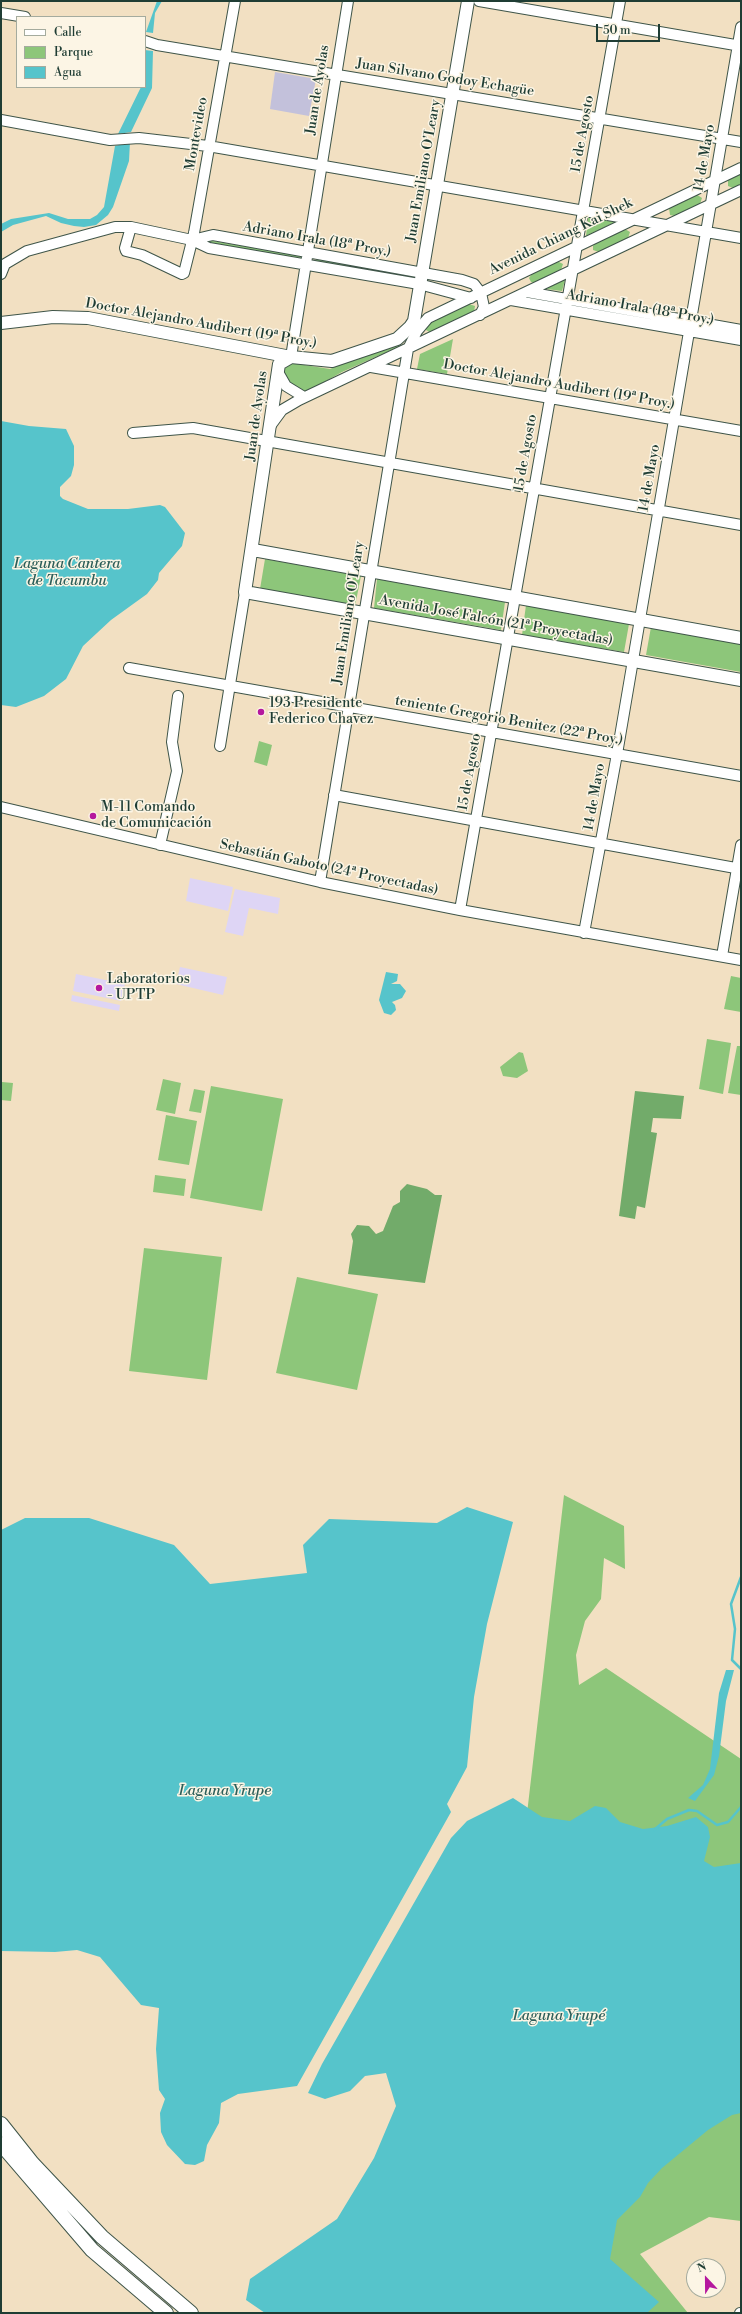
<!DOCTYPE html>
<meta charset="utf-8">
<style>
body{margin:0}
#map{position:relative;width:742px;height:2314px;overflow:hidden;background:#f2e0c2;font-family:"Libre Bodoni",serif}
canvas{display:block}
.frame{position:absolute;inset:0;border:2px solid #1f3d34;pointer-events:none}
.legend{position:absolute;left:16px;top:16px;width:130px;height:72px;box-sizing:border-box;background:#fcf5e5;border:1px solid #a4ab9e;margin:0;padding:5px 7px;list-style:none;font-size:12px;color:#1f3d34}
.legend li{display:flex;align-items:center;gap:8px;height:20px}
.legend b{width:20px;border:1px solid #a4ab9e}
.north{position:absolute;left:686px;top:2258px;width:40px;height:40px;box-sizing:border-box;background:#fcf5e5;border:1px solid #a4ab9e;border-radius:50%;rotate:338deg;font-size:11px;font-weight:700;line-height:16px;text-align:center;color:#1f3d34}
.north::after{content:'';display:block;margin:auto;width:14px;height:18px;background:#b5179e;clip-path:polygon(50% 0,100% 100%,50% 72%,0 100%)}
.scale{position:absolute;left:596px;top:24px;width:64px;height:18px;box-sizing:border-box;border:2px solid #1f3d34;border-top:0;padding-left:5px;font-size:12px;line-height:14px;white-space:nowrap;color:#1f3d34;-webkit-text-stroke:3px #fcf5e5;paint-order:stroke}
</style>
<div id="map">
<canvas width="742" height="2314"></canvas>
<div class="frame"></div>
<ul class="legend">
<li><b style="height:5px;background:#fff"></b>Calle</li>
<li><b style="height:11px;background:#8dc67a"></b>Parque</li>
<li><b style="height:11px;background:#56c4cb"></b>Agua</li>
</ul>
<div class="north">N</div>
<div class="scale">50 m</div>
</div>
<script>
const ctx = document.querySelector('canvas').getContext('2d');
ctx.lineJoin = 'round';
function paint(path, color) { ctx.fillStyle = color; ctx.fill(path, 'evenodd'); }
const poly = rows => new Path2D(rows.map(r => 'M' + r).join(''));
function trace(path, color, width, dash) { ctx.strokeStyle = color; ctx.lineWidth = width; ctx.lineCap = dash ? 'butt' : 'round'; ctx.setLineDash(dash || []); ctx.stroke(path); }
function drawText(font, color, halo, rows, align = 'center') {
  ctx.font = font + ' "Libre Bodoni",serif'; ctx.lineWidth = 3; ctx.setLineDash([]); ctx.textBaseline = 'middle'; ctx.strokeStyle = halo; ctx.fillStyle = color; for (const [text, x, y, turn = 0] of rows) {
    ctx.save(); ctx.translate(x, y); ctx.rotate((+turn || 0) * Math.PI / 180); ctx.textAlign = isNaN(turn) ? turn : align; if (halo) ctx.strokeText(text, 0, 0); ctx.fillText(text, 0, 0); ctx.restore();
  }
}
const built = poly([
 [190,878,233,887,228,911,186,901],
 [235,889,280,898,278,914,249,908,243,936,225,932],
 [180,967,227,977,223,995,176,984],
 [76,974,125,984,121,1001,73,991],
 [72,995,120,1005,119,1011,71,1001]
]);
const industrial = poly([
 [275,72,316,79,309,116,270,109]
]);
const green = poly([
 [741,173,741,184,733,188,728,186,728,180],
 [696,194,702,198,700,204,675,216,670,215,669,208],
 [588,217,617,221,586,236],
 [625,229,630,232,628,238,599,252,593,250,593,246,595,243],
 [207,240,300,256,301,258,206,243],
 [317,259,410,275,412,277,315,261],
 [557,261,563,264,561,270,534,283,531,282,529,278,532,274],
 [565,280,562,291,546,289,564,279],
 [469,304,475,306,474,312,431,333,426,330,427,324],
 [401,338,400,346,342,372,303,394,291,387,283,372,285,362,330,369],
 [453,339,447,374,417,369,420,354],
 [265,559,361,576,355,606,260,589],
 [377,579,505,602,501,630,374,608],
 [526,605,629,624,624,652,522,635],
 [651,627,741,643,741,672,646,655],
 [259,741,272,745,267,766,254,762],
 [731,976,741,978,741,1012,724,1009],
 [707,1039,731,1043,723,1094,699,1089],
 [737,1046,741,1046,741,1095,728,1093],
 [519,1052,523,1053,528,1071,517,1078,503,1076,500,1067],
 [163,1079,181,1083,175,1114,156,1110],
 [2,1082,13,1083,11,1101,1,1100],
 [211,1086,283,1099,262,1211,190,1198],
 [194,1089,205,1091,201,1113,189,1111],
 [166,1115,197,1121,189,1165,158,1160],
 [155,1175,186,1179,184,1196,153,1192],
 [144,1248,222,1257,207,1380,129,1371],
 [297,1277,378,1294,357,1390,276,1373],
 [564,1495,624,1526,625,1569,604,1558,601,1599,585,1621,576,1655,579,1685,606,1668,741,1759,741,2221,709,2217,640,2254,688,2313,469,2313]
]);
const forest = poly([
 [635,1091,684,1096,681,1119,653,1118,651,1132,657,1133,645,1208,637,1206,635,1219,619,1216],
 [407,1184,427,1189,435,1195,442,1195,425,1283,348,1274,353,1241,351,1234,357,1225,369,1226,376,1234,383,1231,393,1206,400,1202,400,1191]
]);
const water = poly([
 [157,1,162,1,155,13,153,33,146,32],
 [145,50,153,51,152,88,131,132,118,134,141,87,145,87],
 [130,142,129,161,113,207,108,215,96,225,84,227,74,226,61,223,46,216,13,225,1,232,1,224,11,219,49,213,68,219,90,219,97,215,104,207,115,146],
 [1,421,29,426,66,429,74,446,74,465,71,476,60,487,60,496,63,499,88,509,128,509,160,505,165,507,185,533,182,546,159,573,158,580,147,594,111,620,83,646,66,679,44,696,16,707,1,705],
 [386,972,398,974,397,981,391,984,400,984,406,991,402,998,392,1002,395,1005,396,1010,391,1015,384,1013,379,1000],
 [467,1507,513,1522,487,1624,474,1697,467,1767,447,1804,451,1812,297,2086,238,2094,221,2103,219,2123,207,2145,204,2161,195,2165,185,2164,167,2145,161,2132,160,2113,165,2099,159,2090,156,2049,159,2008,141,2005,100,1957,77,1950,55,1952,1,1951,1,1530,25,1518,89,1518,174,1545,210,1584,307,1573,303,1545,329,1519,437,1523],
 [726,1670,734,1670,726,1701,719,1756,714,1775,695,1801,688,1798,703,1785,710,1769,719,1693],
 [513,1798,542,1817,570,1821,595,1806,606,1808,620,1822,643,1829,667,1826,696,1817,708,1827,710,1837,704,1861,714,1867,741,1863,741,2113,732,2115,708,2130,662,2168,648,2183,640,2197,617,2220,610,2259,659,2302,647,2313,265,2313,246,2300,250,2279,337,2219,374,2158,396,2106,386,2073,365,2076,350,2091,325,2099,308,2093,322,2064,451,1838,467,1821]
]);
const stream = poly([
 [741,1577,731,1604,735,1629,732,1660,741,1669],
 [654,1830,667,1819,689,1810,697,1811,717,1825,728,1822,741,1807]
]);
const minor = poly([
 [479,1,741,46],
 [1,13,25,17],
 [145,41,157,45,741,142],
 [1,120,110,140,139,138,208,146,741,238],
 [131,227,125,248,126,251,142,255,182,274,184,273,194,233,235,1],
 [192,240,213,235,462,280,474,284,481,293,484,307,480,315],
 [1,274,5,264,27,251,115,227,131,227,192,240,209,248,419,284,471,298],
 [527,292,741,330],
 [511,300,741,340],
 [291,357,348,1],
 [371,367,741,431],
 [278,372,286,386,304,397],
 [271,425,282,410,299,400,741,190],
 [133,433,193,428,741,525],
 [129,668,741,776],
 [220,746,245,592],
 [334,795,741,869],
 [1,807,320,882,460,910,741,960],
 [160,845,177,771,172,742,178,696],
 [320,882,408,349,417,331,428,318,741,168],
 [460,910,620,1],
 [584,933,617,754,741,27],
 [722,956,741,845],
 [740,2313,741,2313]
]);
const major = poly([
 [1,323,53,317,88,318,291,357,332,361,397,339,410,327,414,321,468,1],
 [291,357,279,364,245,592,741,680],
 [253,550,741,638]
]);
const highway = poly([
 [1,2124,32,2163,102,2237,191,2313],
 [1,2144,92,2250,166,2313]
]);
const markers = [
 [261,712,4,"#b5179e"],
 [93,816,4,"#b5179e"],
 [99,988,4,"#b5179e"]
];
const streetNames = [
 ["Juan Silvano Godoy Echagüe",445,78,9],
 ["Juan de Ayolas",318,90,-81],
 ["Montevideo",197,134,-80],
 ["15 de Agosto",583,134,-80],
 ["14 de Mayo",705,158,-80],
 ["Juan Emiliano O'Leary",424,171,-80],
 ["Avenida Chiang Kai Shek",561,237,-26],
 ["Adriano Irala (18ª Proy.)",317,240,10],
 ["Adriano Irala (18ª Proy.)",640,308,10],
 ["Doctor Alejandro Audibert (19ª Proy.)",201,324,10],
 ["Doctor Alejandro Audibert (19ª Proy.)",559,385,10],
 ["Juan de Ayolas",257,416,-82],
 ["15 de Agosto",526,453,-80],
 ["14 de Mayo",650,478,-80],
 ["Juan Emiliano O'Leary",349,613,-81],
 ["Avenida José Falcón (21ª Proyectadas)",496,621,10],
 ["teniente Gregorio Benitez (22ª Proy.)",509,721,10],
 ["15 de Agosto",470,772,-80],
 ["14 de Mayo",595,797,-80],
 ["Sebastián Gaboto (24ª Proyectadas)",329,868,12]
];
const poiNames = [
 ["193 Presidente",269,704],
 ["Federico Chavez",269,720],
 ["M-11 Comando",101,808],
 ["de Comunicación",101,824],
 ["Laboratorios",107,980],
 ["- UPTP",107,996]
];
const waterNames = [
 ["Laguna Cantera",67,564],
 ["de Tacumbu",67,581],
 ["Laguna Yrupe",225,1791],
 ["Laguna Yrupé",559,2016]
];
paint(built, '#ded5f5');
paint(industrial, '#c3c1db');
paint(green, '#8dc67a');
paint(forest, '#72ab6a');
paint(water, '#56c4cb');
trace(stream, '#56c4cb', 2.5);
trace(minor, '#3f5549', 12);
trace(major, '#3f5549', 14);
trace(highway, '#3f5549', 16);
trace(minor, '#fff', 10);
trace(major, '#fff', 12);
trace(highway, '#fff', 14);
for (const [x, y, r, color] of markers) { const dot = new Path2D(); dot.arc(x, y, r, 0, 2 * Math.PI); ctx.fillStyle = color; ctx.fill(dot); trace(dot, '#fcf5e5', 1.5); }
drawText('14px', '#1f3d34', '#fcf5e5', streetNames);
drawText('14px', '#1f3d34', '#fcf5e5', poiNames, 'left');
drawText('italic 15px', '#2d5f5a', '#fcf5e5', waterNames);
</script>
